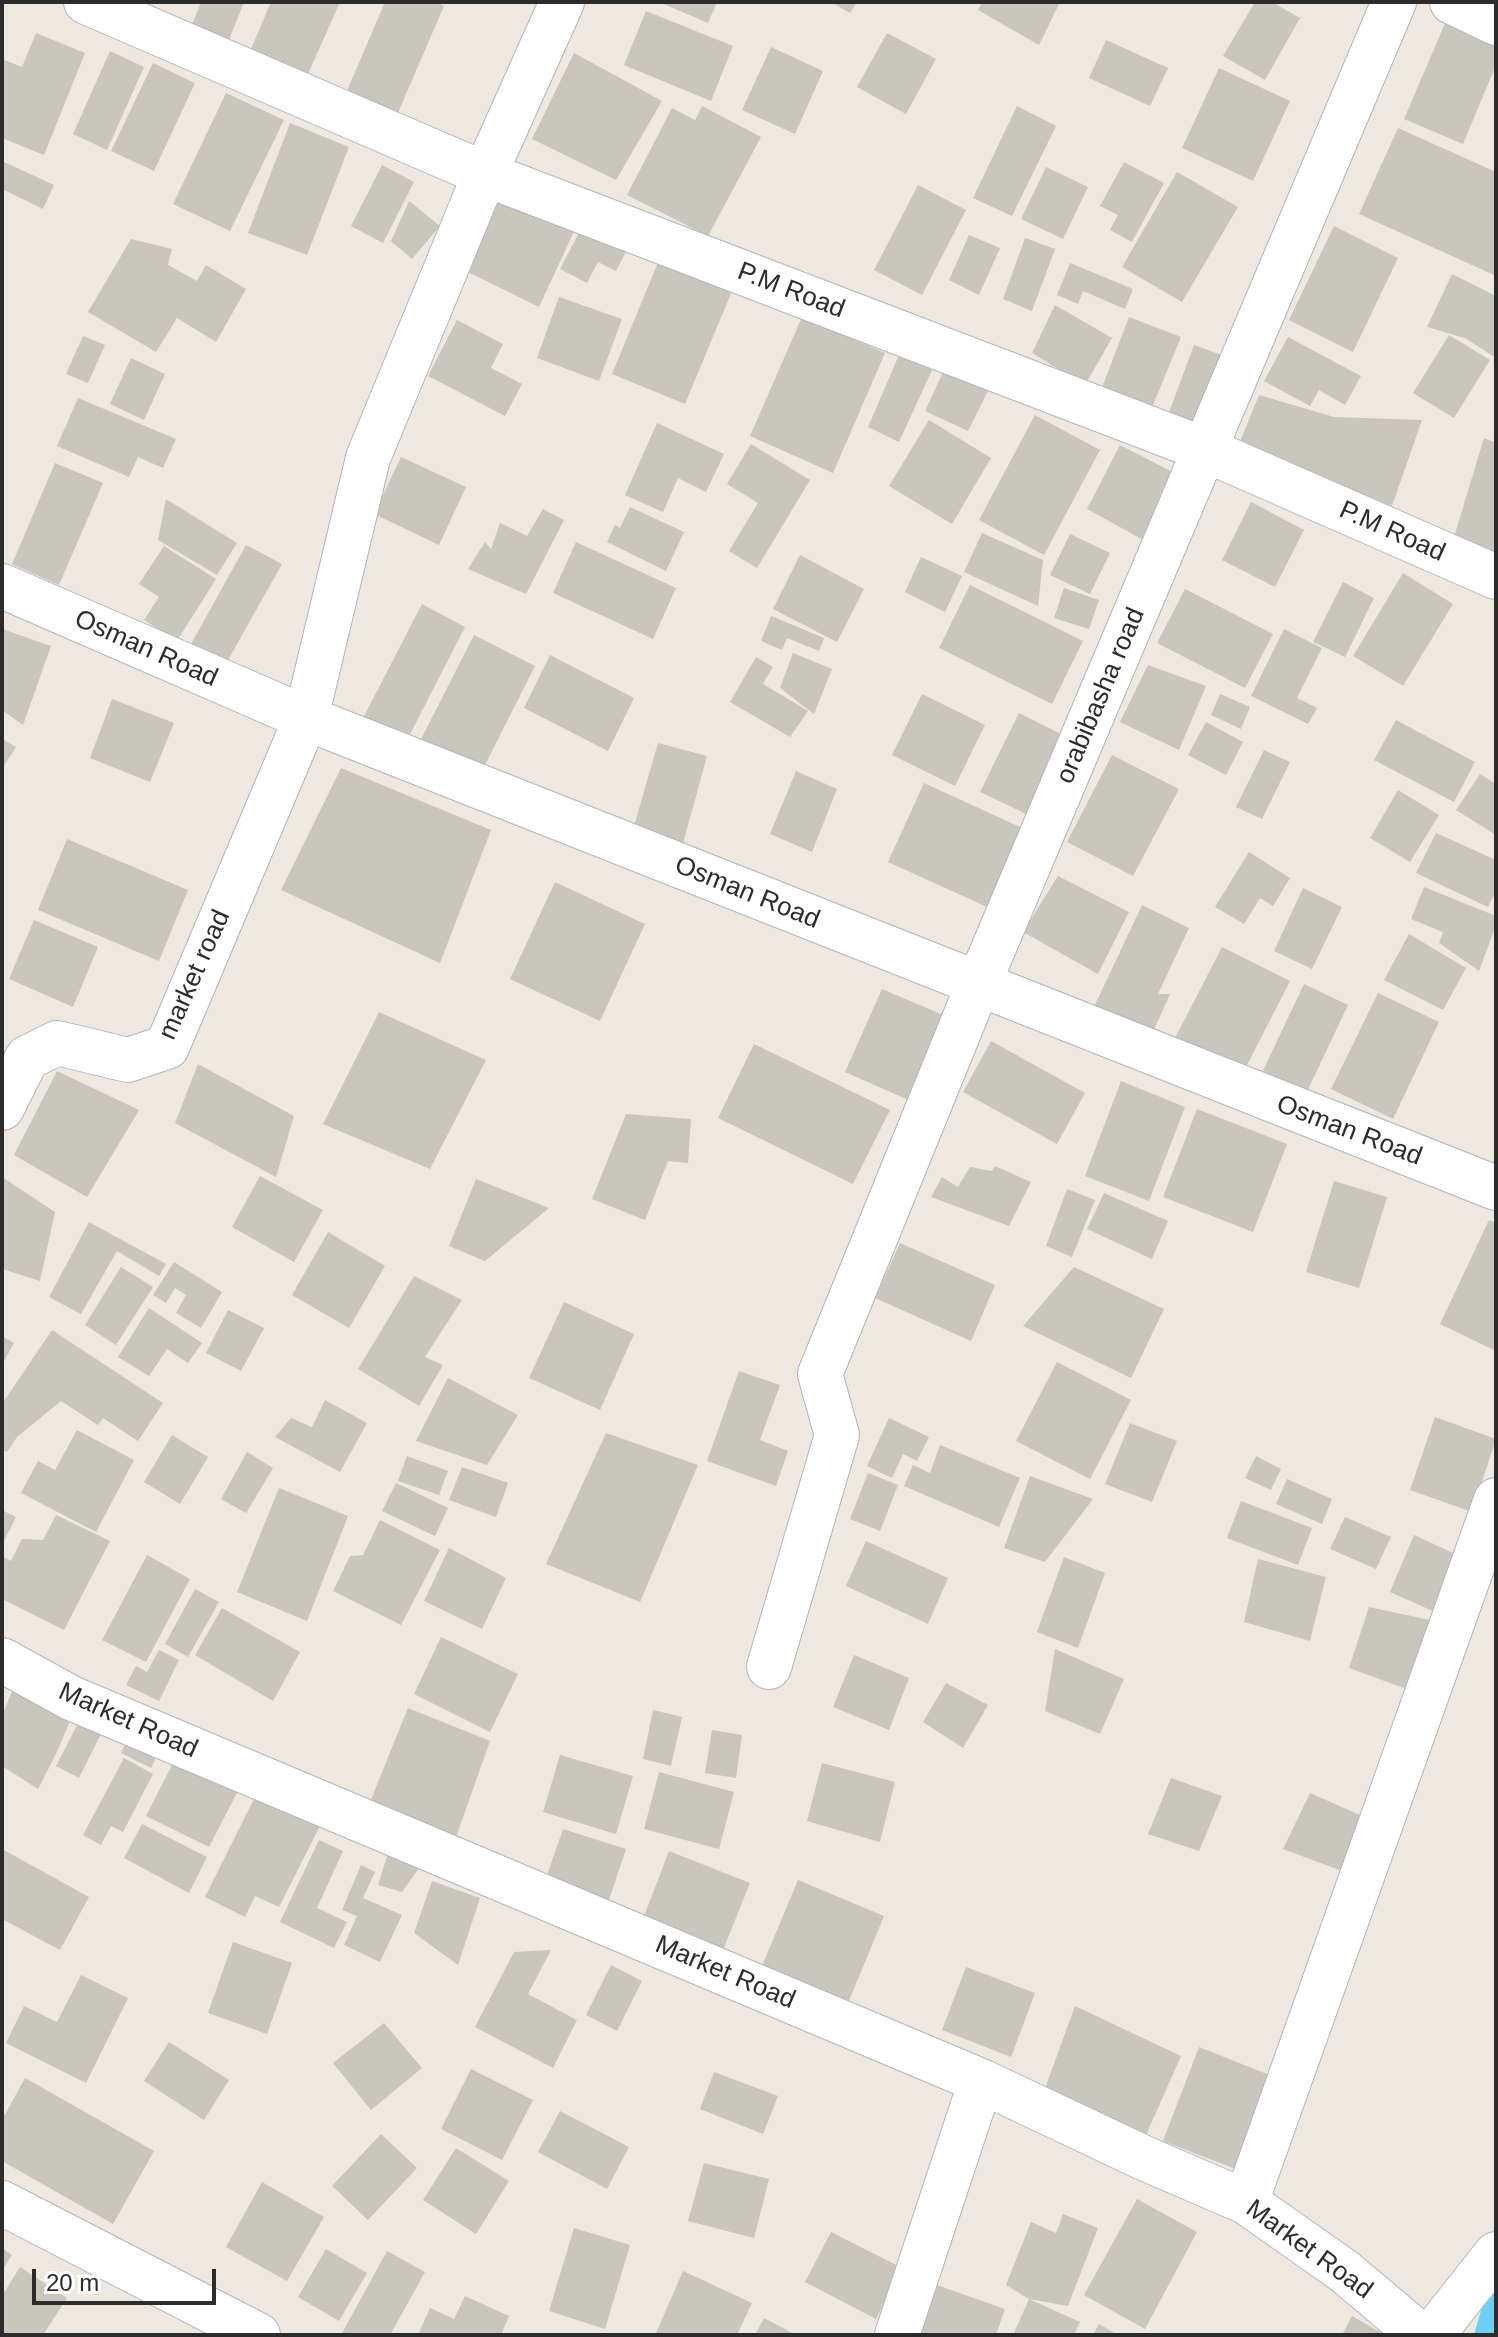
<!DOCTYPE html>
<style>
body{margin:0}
#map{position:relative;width:1498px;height:2337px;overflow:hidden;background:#eee8de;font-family:Helvetica,sans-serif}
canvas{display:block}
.frame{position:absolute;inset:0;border:4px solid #2c2c2c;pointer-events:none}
.scale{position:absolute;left:32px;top:2269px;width:184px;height:36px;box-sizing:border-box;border:4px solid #2c2c2c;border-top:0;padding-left:10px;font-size:24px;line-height:28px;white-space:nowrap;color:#2c2c2c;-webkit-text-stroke:6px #fff;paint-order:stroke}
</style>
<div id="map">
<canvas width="1498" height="2337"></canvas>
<div class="frame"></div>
<div class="scale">20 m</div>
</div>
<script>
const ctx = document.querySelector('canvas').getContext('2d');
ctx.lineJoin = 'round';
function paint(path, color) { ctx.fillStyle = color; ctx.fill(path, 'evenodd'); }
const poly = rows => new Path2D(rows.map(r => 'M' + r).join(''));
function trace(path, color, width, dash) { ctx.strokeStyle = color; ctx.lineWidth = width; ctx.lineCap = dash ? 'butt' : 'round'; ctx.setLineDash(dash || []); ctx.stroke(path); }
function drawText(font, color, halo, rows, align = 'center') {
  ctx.font = font + ' Helvetica,sans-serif'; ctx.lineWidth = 6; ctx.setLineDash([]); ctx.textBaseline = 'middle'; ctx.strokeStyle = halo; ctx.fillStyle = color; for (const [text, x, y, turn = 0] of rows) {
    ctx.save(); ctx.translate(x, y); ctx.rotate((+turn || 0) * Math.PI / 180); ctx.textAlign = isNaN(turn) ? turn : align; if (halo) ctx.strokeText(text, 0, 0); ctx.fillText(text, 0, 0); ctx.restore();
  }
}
const water = poly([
 [1496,2281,1496,2335,1474,2335,1486,2293]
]);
const building = poly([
 [201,2,244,2,228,42,191,27],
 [271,2,340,2,308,74,251,49],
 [385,2,436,2,444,6,397,115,346,93],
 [659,2,717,2,708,23],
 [831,2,857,2,850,13],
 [982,2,1060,2,1039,45,978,10],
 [1255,2,1272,2,1300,18,1265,80,1223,56],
 [646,11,733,46,711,101,624,65],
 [1446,21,1496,42,1496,65,1463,144,1404,119],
 [36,33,85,53,44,155,2,138,2,59,22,67],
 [887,33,936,59,906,114,857,87],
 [1106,40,1168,68,1150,106,1089,78],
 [771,47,823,71,795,134,742,110],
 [110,51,144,67,107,150,73,134],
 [574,53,662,101,616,180,532,139],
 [153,63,195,83,154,171,111,151],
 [1219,68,1290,101,1253,181,1182,148],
 [226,93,284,120,230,231,173,204],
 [702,106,761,137,708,236,627,195,672,108,695,120],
 [1017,106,1056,126,1012,216,973,198],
 [290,123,349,147,307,255,248,233],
 [1398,128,1496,172,1496,271,1494,275,1359,214],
 [2,161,54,185,43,209,2,189],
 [1124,162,1164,183,1132,242,1110,230,1118,215,1100,206],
 [382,165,414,182,383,243,351,226],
 [1046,167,1088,187,1063,239,1021,219],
 [1177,172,1238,207,1182,302,1122,267],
 [918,185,966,210,922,295,874,270],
 [502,190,577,225,539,307,464,270],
 [409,201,440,226,412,259,391,241],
 [584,223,629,246,616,271,598,262,587,283,560,269],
 [1334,226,1398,258,1353,352,1289,320],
 [969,235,1000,248,979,295,949,280],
 [1025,238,1055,249,1032,311,1003,299],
 [131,239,172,249,168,265,197,281,206,265,246,289,216,342,177,318,156,352,88,312],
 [659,260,732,291,685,404,612,374],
 [1070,263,1133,289,1125,309,1083,291,1078,304,1057,295],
 [1452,274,1496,296,1496,358,1465,338,1427,327],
 [559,297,622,319,599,381,537,358],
 [1055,305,1112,338,1085,385,1032,353],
 [802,317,885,353,833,473,750,436],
 [1129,317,1181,337,1151,410,1101,390],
 [457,320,503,344,491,368,522,384,505,416,428,376],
 [1449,335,1490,360,1454,418,1413,393],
 [83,336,105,345,88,383,66,374],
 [1288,337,1361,376,1345,405,1319,390,1310,406,1264,381],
 [1194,345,1230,358,1202,430,1167,418],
 [899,355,932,370,899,442,868,427],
 [131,358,165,374,144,420,110,404],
 [944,370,988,391,968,431,925,411],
 [1259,395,1334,417,1422,420,1392,506,1239,444],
 [78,398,176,439,163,468,138,457,129,477,57,446],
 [1035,415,1100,450,1044,555,979,520],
 [929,420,991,458,952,524,889,486],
 [657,423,724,454,706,492,678,478,663,512,625,495],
 [1484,438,1496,443,1496,554,1454,537],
 [751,444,810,480,757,568,729,551,758,503,727,484],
 [1120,445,1190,481,1156,547,1087,509],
 [401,457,466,487,439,545,374,514],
 [55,463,103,483,59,585,12,564],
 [166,499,237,543,217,575,158,540],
 [1251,502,1304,530,1275,587,1222,560],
 [630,507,684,532,666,571,607,542,615,525,620,528],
 [543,509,564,520,526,594,468,569,485,542,491,549,500,523,527,536],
 [982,533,1043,560,1038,606,964,572],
 [1070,534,1110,553,1090,594,1050,575],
 [576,542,676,588,653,639,553,593],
 [246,545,282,564,228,660,186,653],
 [164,546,216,579,177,641,144,620,159,597,139,584],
 [800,555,864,589,837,642,773,609],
 [921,557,962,576,945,612,905,592],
 [1403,573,1453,604,1403,686,1353,656],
 [1343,582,1374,598,1345,657,1313,642],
 [970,585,1083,641,1052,704,939,648],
 [1064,588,1099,600,1089,629,1054,618],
 [1185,589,1273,634,1245,688,1157,643],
 [422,604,465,627,404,746,360,724],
 [771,616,824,638,819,651,787,638,782,650,761,641],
 [2,629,51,646,23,725,2,710],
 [1284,629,1322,648,1297,698,1317,708,1308,724,1251,696],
 [474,635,535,666,480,775,416,749],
 [793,653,832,669,814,714,780,688],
 [550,655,634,698,608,751,524,708],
 [756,657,773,667,763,684,808,711,790,737,730,702],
 [1148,665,1206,686,1179,750,1120,722],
 [922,694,985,725,955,786,892,755],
 [1220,694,1250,707,1241,729,1211,715],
 [112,699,174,723,150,782,90,758],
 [1019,713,1077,742,1037,819,980,792],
 [1396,720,1475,762,1454,802,1374,760],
 [1206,722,1243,742,1226,775,1188,755],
 [2,739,16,747,2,769],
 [658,743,707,756,682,847,632,833],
 [1264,750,1290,762,1262,819,1236,807],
 [1112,755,1179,789,1133,876,1067,842],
 [341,768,491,830,440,963,281,890],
 [796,771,837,789,812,852,770,834],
 [1480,774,1496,784,1496,835,1456,810],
 [924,783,1033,833,996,911,888,862],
 [1398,790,1439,815,1410,862,1370,838],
 [1436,833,1496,860,1496,891,1488,907,1416,873],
 [67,839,188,890,159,961,38,910],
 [1249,852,1290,878,1273,906,1260,898,1244,924,1215,907],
 [1058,876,1129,912,1098,974,1023,932],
 [555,882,645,924,600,1021,510,979],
 [1424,887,1496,916,1496,925,1479,971,1439,943,1443,932,1411,919],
 [1303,888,1342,907,1312,969,1274,951],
 [1142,905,1189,928,1158,994,1170,994,1152,1034,1094,1007],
 [34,920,98,947,73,1007,9,979],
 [1409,934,1466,968,1443,1010,1384,980],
 [1222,947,1290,981,1241,1077,1173,1042],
 [1304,984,1348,1005,1304,1098,1260,1077],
 [882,989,950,1018,913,1102,845,1072],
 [1378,993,1439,1022,1393,1119,1331,1089],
 [379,1012,486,1060,430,1169,323,1124],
 [991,1041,1085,1093,1057,1144,963,1092],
 [754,1044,890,1110,853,1184,718,1118],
 [198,1064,294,1116,276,1177,175,1123],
 [57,1071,139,1110,87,1197,14,1155],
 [1121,1081,1185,1107,1149,1201,1085,1176],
 [1197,1109,1287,1144,1253,1232,1163,1197],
 [626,1114,691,1119,688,1163,668,1161,645,1220,592,1199],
 [995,1166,1031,1182,1009,1226,931,1197,942,1177,958,1187,970,1167,992,1171],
 [260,1176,323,1210,294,1262,232,1227],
 [2,1177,55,1212,40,1281,2,1269],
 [476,1179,549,1208,485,1261,449,1246],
 [1334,1181,1387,1197,1359,1288,1306,1272],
 [1067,1189,1095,1200,1072,1257,1046,1246],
 [1104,1193,1168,1221,1152,1259,1087,1229],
 [1489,1220,1496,1223,1496,1351,1440,1324],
 [89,1222,166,1264,159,1276,117,1251,81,1314,49,1297],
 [328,1232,385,1266,349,1328,292,1295],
 [900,1243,995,1285,971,1341,875,1298],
 [174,1262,222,1292,201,1328,176,1313,186,1295,175,1288,166,1303,153,1295],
 [121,1267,153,1287,116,1345,85,1325],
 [1074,1267,1164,1309,1131,1378,1023,1326],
 [414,1276,462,1300,425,1357,443,1365,419,1406,358,1369],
 [564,1302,634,1334,600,1410,529,1378],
 [149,1308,202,1343,188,1363,167,1349,149,1376,118,1357],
 [228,1310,264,1328,241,1371,206,1353],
 [52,1330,163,1403,138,1441,103,1418,98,1425,61,1401,17,1437,7,1452,2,1449,2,1404],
 [2,1336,14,1343,2,1365],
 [1057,1362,1131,1400,1090,1479,1016,1441],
 [739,1371,780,1385,760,1440,788,1451,776,1486,707,1461],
 [448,1378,518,1415,487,1465,416,1441],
 [325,1400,367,1423,340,1472,275,1437,291,1418,312,1427],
 [1435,1417,1496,1439,1472,1512,1410,1490],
 [889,1418,929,1437,917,1461,903,1454,892,1478,867,1466],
 [1130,1423,1177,1441,1152,1502,1105,1484],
 [77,1430,134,1460,96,1532,21,1493,38,1461,55,1470],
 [606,1433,698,1465,640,1602,546,1564],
 [172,1435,208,1457,180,1504,144,1482],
 [940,1445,1020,1478,999,1527,904,1486,913,1465,930,1473],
 [247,1452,273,1468,246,1513,221,1499],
 [407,1456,448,1471,439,1495,398,1481],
 [1256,1456,1281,1469,1271,1490,1245,1478],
 [462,1467,508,1483,496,1517,449,1500],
 [868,1473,898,1485,880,1531,850,1519],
 [1030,1476,1093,1499,1045,1562,1004,1548],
 [1287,1479,1332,1499,1322,1524,1276,1504],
 [396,1483,448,1508,435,1536,382,1511],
 [279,1488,348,1516,307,1621,237,1592],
 [1241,1501,1312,1528,1298,1565,1227,1538],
 [2,1510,16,1517,2,1545],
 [56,1515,110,1541,64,1630,2,1599,2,1556,11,1561,22,1539,43,1540],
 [1345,1517,1391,1537,1376,1569,1330,1549],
 [380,1520,440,1550,401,1625,333,1591,350,1556,363,1555],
 [1414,1535,1460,1556,1435,1612,1390,1592],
 [866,1541,948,1578,928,1624,846,1586],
 [449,1548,506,1578,482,1629,424,1601],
 [147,1555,190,1579,146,1662,102,1640],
 [1064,1557,1105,1573,1078,1648,1037,1632],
 [1258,1559,1326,1577,1310,1641,1244,1622],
 [195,1589,219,1602,188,1657,165,1644],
 [1369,1607,1430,1620,1412,1691,1349,1668],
 [222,1608,300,1652,273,1701,195,1655],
 [441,1637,518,1674,490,1732,414,1694],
 [1055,1649,1124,1679,1100,1734,1045,1711],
 [159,1650,179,1660,159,1701,126,1685,136,1666,147,1672],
 [854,1655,909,1678,889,1730,833,1707],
 [16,1681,73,1714,56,1754,38,1789,2,1766,2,1716],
 [946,1683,988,1705,963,1748,923,1722],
 [408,1708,490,1741,455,1840,368,1807],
 [85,1710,107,1722,79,1778,56,1766],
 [653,1710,682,1717,671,1766,643,1759],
 [712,1730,742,1735,736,1778,705,1773],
 [131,1732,161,1747,151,1768,121,1753],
 [177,1755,240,1787,209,1847,146,1816],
 [560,1755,633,1776,616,1834,543,1812],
 [124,1758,153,1774,123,1832,111,1826,101,1845,83,1835],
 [822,1763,895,1782,880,1842,807,1821],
 [659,1772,734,1792,719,1849,644,1829],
 [1171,1778,1222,1796,1199,1851,1148,1834],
 [258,1791,321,1824,279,1907,255,1896,245,1917,205,1897],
 [1310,1793,1360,1815,1342,1871,1283,1849],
 [142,1824,207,1857,189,1893,124,1858],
 [563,1829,626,1849,609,1900,546,1878],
 [319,1840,343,1851,317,1908,347,1922,334,1948,280,1922],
 [391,1844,421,1865,402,1892,378,1885],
 [2,1849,89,1897,60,1950,2,1919],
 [669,1851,750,1883,723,1950,643,1919],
 [361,1865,375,1872,363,1898,402,1915,380,1962,344,1945,357,1916,342,1910],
 [798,1880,884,1916,848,2003,762,1966],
 [432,1881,480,1898,458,1965,414,1933],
 [233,1942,292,1963,267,2034,208,2013],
 [551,1950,528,1994,577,2020,553,2068,475,2027,514,1952],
 [611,1965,642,1981,617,2031,586,2015],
 [966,1967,1035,1993,1011,2057,942,2030],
 [81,1975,128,1998,86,2083,6,2043,24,2006,57,2022],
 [1075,2006,1181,2056,1142,2144,1043,2094],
 [384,2023,422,2068,371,2110,333,2063],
 [169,2042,229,2080,204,2120,144,2081],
 [1199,2047,1277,2078,1241,2171,1163,2141],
 [471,2069,533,2100,502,2160,441,2129],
 [714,2072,778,2096,763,2134,700,2109],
 [25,2078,154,2151,113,2224,2,2161,2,2120],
 [560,2111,629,2147,607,2189,538,2152],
 [381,2134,417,2168,368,2220,332,2186],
 [456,2148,509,2181,476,2234,423,2200],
 [704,2163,769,2179,754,2238,688,2221],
 [262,2182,324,2217,287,2281,226,2247],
 [1137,2199,1197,2232,1145,2329,1084,2295],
 [1063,2214,1098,2228,1068,2306,1029,2299,1006,2285,1031,2222,1056,2233],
 [574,2228,630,2245,605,2329,549,2311],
 [831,2232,902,2268,876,2319,805,2282],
 [2,2248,12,2255,2,2271],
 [326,2249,367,2273,339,2321,298,2297],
 [387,2251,425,2272,390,2335,341,2335],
 [20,2267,67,2298,43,2335,2,2335,2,2296],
 [683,2271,752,2303,737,2335,660,2335,656,2333],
 [931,2283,1005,2309,996,2335,912,2335],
 [465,2296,509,2316,501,2335,418,2335,430,2308,454,2319],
 [1029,2299,1080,2322,1074,2335,1013,2335],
 [1352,2316,1385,2335,1342,2335],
 [764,2318,796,2335,755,2335],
 [1099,2324,1118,2335,1093,2335]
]);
const minor = poly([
 [86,2,485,174,1206,450,1496,577],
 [1452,2,1496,23],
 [2,586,306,718,1496,1188],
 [2,1108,27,1058,57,1043,128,1060,167,1047,306,718,368,458,485,174,562,2],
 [2,1660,71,1698,981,2081,1144,2158,1246,2202,1344,2271,1420,2335],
 [769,1667,837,1435,820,1374,978,985,1394,2],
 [1246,2202,1496,1500],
 [2,2203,258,2335],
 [897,2335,981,2081],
 [1432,2335,1496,2254]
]);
const streetNames = [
 ["P.M Road",791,291,21],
 ["P.M Road",1392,532,24],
 ["Osman Road",146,649,24],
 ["orabibasha road",1101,696,-67],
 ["Osman Road",747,893,22],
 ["market road",195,975,-66],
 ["Osman Road",1349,1131,21],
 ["Market Road",128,1721,24],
 ["Market Road",725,1973,23],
 ["Market Road",1309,2250,36]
];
paint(water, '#6dcff4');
paint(building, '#c9c6bc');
trace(minor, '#b2b4c0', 46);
trace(minor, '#fff', 44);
drawText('26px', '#2c2c2c', '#fff', streetNames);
</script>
